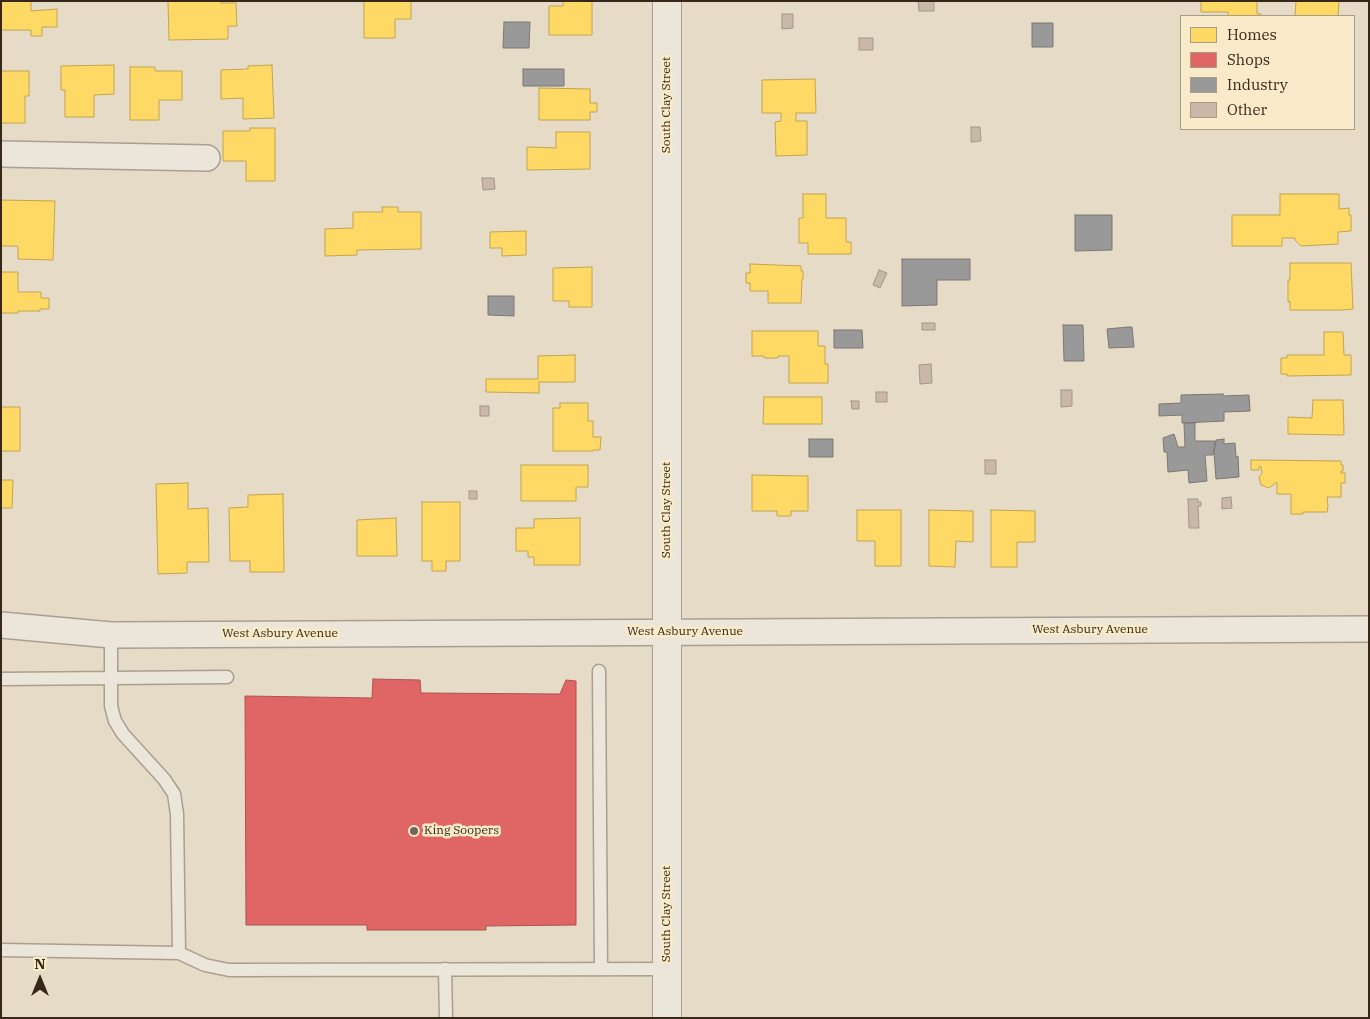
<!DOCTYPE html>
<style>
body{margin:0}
#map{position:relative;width:1370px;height:1019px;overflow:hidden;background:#e5dbc6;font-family:"IBM Plex Serif",serif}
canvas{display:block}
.frame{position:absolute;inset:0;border:2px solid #372719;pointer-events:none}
.legend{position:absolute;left:1180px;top:15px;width:175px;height:115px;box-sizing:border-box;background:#f9ebc9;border:1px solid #ab9d83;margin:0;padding:6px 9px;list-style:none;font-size:15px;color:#372719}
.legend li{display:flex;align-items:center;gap:10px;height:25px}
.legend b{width:25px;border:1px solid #ab9d83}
.north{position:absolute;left:15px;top:954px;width:50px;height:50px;-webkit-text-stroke:4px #f9ebc9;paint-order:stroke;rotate:0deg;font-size:14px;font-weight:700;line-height:20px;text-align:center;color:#372719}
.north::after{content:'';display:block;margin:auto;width:18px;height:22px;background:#372719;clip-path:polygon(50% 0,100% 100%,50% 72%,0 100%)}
</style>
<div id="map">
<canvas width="1370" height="1019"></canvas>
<div class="frame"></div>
<ul class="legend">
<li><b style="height:14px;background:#ffd966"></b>Homes</li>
<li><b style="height:14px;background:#e06666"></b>Shops</li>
<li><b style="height:14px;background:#999"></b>Industry</li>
<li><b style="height:14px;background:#c9b8a7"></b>Other</li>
</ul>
<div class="north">N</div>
</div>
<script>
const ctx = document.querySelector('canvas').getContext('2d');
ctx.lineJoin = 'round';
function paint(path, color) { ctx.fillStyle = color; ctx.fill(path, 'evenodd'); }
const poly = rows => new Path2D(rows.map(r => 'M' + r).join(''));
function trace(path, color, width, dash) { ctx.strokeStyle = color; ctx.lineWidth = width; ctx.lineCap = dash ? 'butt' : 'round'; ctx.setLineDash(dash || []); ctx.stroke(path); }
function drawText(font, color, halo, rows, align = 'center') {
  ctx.font = font + ' "IBM Plex Serif",serif'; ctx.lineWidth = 5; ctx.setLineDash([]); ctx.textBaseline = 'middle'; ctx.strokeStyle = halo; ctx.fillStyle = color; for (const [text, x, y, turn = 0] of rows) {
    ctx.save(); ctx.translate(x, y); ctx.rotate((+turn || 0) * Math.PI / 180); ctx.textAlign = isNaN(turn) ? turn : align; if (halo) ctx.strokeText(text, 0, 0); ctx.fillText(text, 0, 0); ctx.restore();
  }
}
const homes = poly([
 [1,1,31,1,31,11,57,9,57,27,42,27,42,36,31,36,31,30,1,30,1,1],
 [168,1,221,1,221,3,236,3,237,26,228,26,228,39,169,40,168,1],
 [364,1,411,1,411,19,395,19,395,38,364,38,364,1],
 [563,1,592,1,592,35,549,35,549,6,563,6,563,1],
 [1201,1,1257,1,1257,14,1261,14,1261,16,1228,16,1228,12,1201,12,1201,1],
 [1296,1,1339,1,1338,16,1295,16,1296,1],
 [114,65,114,94,94,95,94,117,65,117,65,90,61,90,61,66,114,65],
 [272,65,274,118,243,119,243,98,221,99,221,70,248,69,248,66,272,65],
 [130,67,155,67,155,71,182,71,182,100,159,100,159,120,130,120,130,67],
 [1,71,29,71,29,96,25,96,25,123,1,123,1,71],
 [815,79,816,113,796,113,796,121,807,121,807,155,776,156,775,122,781,121,781,113,762,113,762,80,815,79],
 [539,88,590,89,590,103,597,103,597,112,590,112,590,120,539,120,539,88],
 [250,128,275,128,275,181,246,181,246,161,223,161,223,131,250,131,250,128],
 [556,132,590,132,590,169,527,170,527,147,556,148,556,132],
 [803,194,826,194,826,218,846,218,846,242,851,242,851,254,808,254,808,243,799,243,799,218,803,218,803,194],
 [1280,194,1339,194,1339,209,1349,208,1349,215,1351,215,1351,231,1338,232,1338,244,1301,246,1295,240,1295,238,1282,238,1282,246,1232,246,1232,215,1280,215,1280,194],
 [1,200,55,201,53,260,18,259,18,246,1,246,1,200],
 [382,207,398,207,398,212,421,212,421,249,357,250,357,255,325,256,325,229,353,228,353,212,383,212,382,207],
 [526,231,526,255,502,256,502,248,490,248,490,232,526,231],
 [1290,263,1351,263,1353,309,1342,310,1290,310,1290,301,1288,302,1288,280,1290,280,1290,263],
 [750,264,801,266,801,271,803,271,803,279,802,279,801,303,768,303,768,291,750,291,750,283,746,283,746,273,750,273,750,264],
 [592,267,592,307,569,307,569,301,553,301,553,268,592,267],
 [1,272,18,272,18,292,41,292,41,298,49,298,49,309,40,309,40,311,18,311,18,313,1,313,1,272],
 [752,331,818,331,818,346,825,346,825,364,828,364,828,383,789,383,789,356,778,356,778,358,764,358,764,356,752,356,752,331],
 [1324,332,1343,332,1344,355,1351,355,1351,375,1287,376,1287,374,1281,374,1281,358,1287,358,1287,355,1324,355,1324,332],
 [575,355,575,382,539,382,539,393,486,392,486,379,538,379,538,356,575,355],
 [764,397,822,397,822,424,763,424,764,397],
 [1313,400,1343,400,1344,435,1288,434,1288,417,1312,418,1313,400],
 [560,403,588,403,588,421,593,421,593,437,601,437,600,450,593,450,593,451,553,451,553,408,560,408,560,403],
 [1,407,20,407,20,451,1,451,1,407],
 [1251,460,1341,461,1341,465,1343,465,1343,471,1341,471,1341,473,1345,473,1345,483,1341,483,1341,497,1327,497,1328,506,1327,512,1303,512,1303,514,1291,514,1291,494,1277,494,1277,482,1269,488,1261,485,1259,477,1262,473,1261,467,1259,467,1259,470,1251,470,1251,460],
 [521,465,588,465,588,487,576,487,576,501,521,501,521,465],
 [752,475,808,476,808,511,791,511,791,516,777,516,777,511,752,511,752,475],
 [1,480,13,480,12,508,1,508,1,480],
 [188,483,188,509,208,508,209,562,187,562,187,573,158,574,156,484,188,483],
 [283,494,284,572,250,572,250,561,230,561,229,508,248,507,248,495,283,494],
 [422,502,460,502,460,561,446,561,446,571,432,571,432,561,422,561,422,502],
 [857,510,901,510,901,566,875,566,875,541,857,541,857,510],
 [929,510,973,511,973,542,956,541,955,567,929,566,929,510],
 [991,510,1035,511,1035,542,1017,542,1017,567,991,567,991,510],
 [396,518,397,556,357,556,357,520,396,518],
 [580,518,580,565,534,565,534,557,528,557,528,551,516,551,516,528,534,528,534,519,580,518]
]);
const shops = poly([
 [373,679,420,680,421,693,560,694,566,680,576,681,576,925,486,926,486,930,367,930,367,925,246,925,245,696,372,698,373,679]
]);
const industry = poly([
 [504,22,530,22,529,48,503,48,504,22],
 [1032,23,1053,23,1053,47,1032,47,1032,23],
 [523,69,564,69,564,86,523,86,523,69],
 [1075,215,1112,215,1112,250,1075,251,1075,215],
 [902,259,970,259,970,280,937,280,937,305,902,306,902,259],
 [488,296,514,296,514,316,488,315,488,296],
 [1063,325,1083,325,1084,361,1064,361,1063,325],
 [1128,327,1132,327,1134,347,1109,348,1107,329,1128,327],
 [834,330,862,330,863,348,834,348,834,330],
 [1223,394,1223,396,1249,395,1250,411,1224,412,1224,421,1182,423,1182,415,1159,416,1159,404,1181,403,1181,395,1223,394],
 [1184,423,1195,423,1195,441,1215,441,1213,455,1205,455,1207,481,1189,483,1188,470,1168,472,1167,452,1164,452,1163,438,1174,434,1178,447,1185,447,1184,423],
 [809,439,833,439,833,457,809,457,809,439],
 [1224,439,1224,444,1235,443,1236,457,1238,456,1239,477,1216,479,1214,452,1216,440,1224,439]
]);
const building = poly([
 [918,1,934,1,934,11,919,11,918,1],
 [782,14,793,14,793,28,782,29,782,14],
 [859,38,873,38,873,50,859,50,859,38],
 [971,127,980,127,981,141,971,142,971,127],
 [482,178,494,178,495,189,483,190,482,178],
 [879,270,887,273,880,288,873,285,879,270],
 [922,323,935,323,935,330,922,330,922,323],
 [931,364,932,383,920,384,919,365,931,364],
 [1061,390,1072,390,1072,406,1061,407,1061,390],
 [876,392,887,392,887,402,876,402,876,392],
 [851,401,859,401,859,409,852,409,851,401],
 [480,406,489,406,489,416,480,416,480,406],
 [985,460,996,460,996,474,985,474,985,460],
 [469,491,477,491,477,499,469,499,469,491],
 [1231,497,1232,508,1222,509,1222,498,1231,497],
 [1188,499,1198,499,1198,502,1201,502,1201,506,1198,506,1199,528,1189,528,1188,499]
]);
const service = poly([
 [111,635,111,706,115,721,123,734,164,779,174,794,177,814,179,953,205,965,229,970,667,969],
 [599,671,601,969],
 [1,679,227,677],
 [1,950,179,953],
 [445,969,446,1018]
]);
const minor = poly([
 [1,154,207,158],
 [1,625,111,635,1369,629]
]);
const tertiary = poly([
 [667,1,667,1018]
]);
const markers = [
 [414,831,5,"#746656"]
];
const streetNames = [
 ["South Clay Street",667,105,-90],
 ["South Clay Street",667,510,-90],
 ["West Asbury Avenue",1090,630],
 ["West Asbury Avenue",685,632],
 ["West Asbury Avenue",280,634],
 ["South Clay Street",667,914,-90]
];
const poiNames = [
 ["King Soopers",424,831]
];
paint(homes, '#ffd966');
trace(homes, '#c3a44f', 1);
paint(shops, '#e06666');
trace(shops, '#ad534f', 1);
paint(industry, '#999');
trace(industry, '#7c7773', 1);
paint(building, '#c9b8a7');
trace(building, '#a49686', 1);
trace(service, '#a89f90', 15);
trace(minor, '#a89f90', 28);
trace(tertiary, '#a89f90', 30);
trace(service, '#ebe6d9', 12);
trace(minor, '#ebe6d9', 25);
trace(tertiary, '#ebe6d9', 28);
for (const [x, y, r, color] of markers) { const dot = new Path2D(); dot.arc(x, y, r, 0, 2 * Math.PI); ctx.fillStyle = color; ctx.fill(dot); trace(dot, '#f9ebc9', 2); }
drawText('12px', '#372719', '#f9ebc9', streetNames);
drawText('12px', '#372719', '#f9ebc9', poiNames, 'left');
</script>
